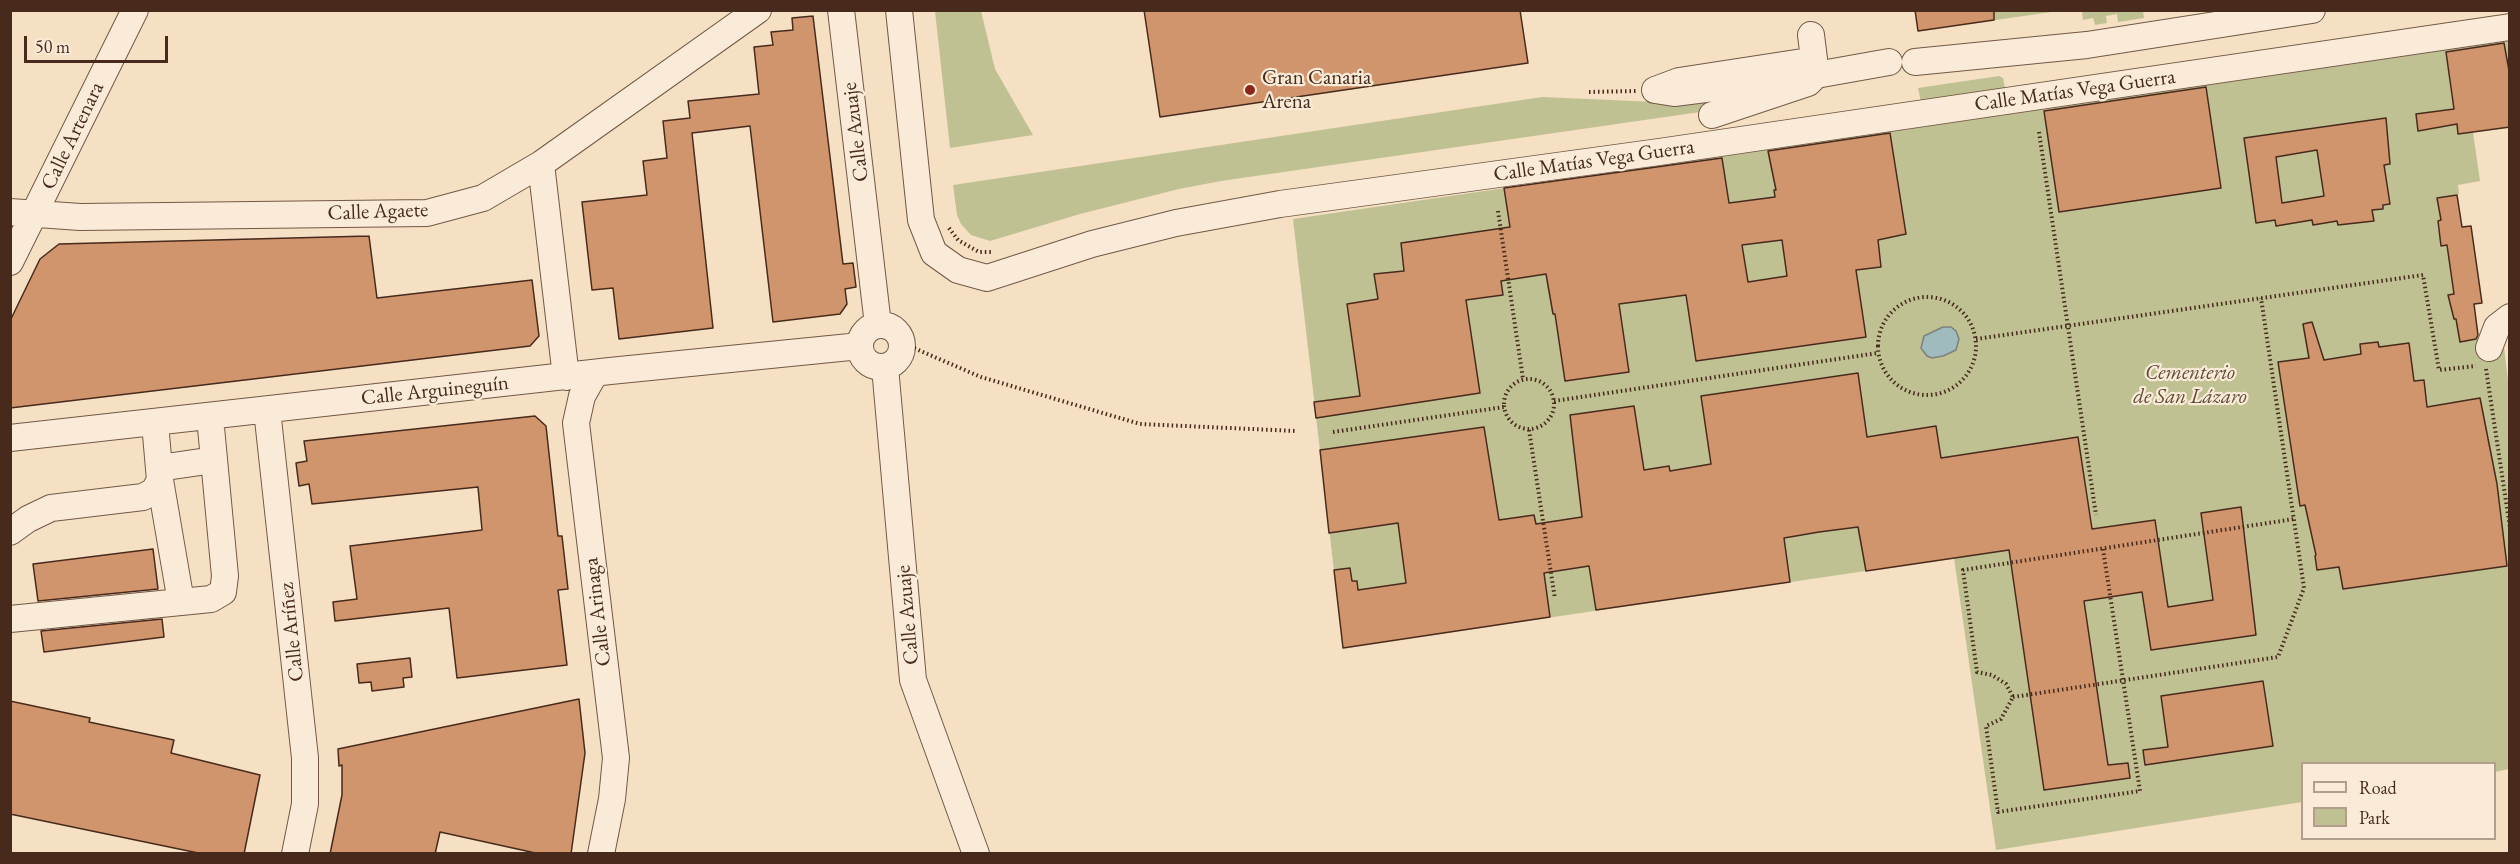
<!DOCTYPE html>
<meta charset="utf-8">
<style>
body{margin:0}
#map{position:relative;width:2520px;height:864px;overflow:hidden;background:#f6e0c3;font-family:"EB Garamond",serif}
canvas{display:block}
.frame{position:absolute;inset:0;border:12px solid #472a1c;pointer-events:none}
.legend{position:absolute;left:2301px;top:762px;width:195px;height:78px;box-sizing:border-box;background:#f9ebd8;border:2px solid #b29e8d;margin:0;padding:8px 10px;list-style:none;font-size:18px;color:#472a1c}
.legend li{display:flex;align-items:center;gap:12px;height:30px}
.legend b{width:30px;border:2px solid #b29e8d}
.scale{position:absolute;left:24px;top:36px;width:144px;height:27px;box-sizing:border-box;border:3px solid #472a1c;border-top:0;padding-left:8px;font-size:18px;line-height:21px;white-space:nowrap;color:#472a1c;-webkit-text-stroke:4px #f9ebd8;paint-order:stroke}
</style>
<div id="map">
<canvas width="2520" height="864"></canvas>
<div class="frame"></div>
<ul class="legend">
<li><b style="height:8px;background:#f9ebd8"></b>Road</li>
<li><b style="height:16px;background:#bfc192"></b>Park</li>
</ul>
<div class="scale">50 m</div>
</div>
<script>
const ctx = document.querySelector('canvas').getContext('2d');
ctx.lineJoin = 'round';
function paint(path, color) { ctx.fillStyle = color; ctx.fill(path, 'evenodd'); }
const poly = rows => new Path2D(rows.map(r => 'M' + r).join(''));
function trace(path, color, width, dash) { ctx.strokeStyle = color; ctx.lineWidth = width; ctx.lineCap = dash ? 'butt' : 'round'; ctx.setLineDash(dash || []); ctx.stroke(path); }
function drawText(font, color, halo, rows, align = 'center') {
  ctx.font = font + ' "EB Garamond",serif'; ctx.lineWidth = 4.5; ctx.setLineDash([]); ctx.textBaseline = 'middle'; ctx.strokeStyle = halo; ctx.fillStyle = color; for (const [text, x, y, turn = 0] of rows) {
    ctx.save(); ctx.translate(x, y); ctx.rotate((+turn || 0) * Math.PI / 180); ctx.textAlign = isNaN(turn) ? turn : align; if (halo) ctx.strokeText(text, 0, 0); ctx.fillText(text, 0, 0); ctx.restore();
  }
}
const green = poly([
 [1915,10,2059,11,1918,31],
 [935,11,981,11,995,69,1033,135,950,148],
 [2082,11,2143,11,2144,18,2118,22,2117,14,2106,16,2107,23,2095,25,2093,18,2083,20],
 [2509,41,2509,127,2473,132,2480,181,2458,185,2459,194,2457,195,2462,227,2471,226,2482,303,2474,305,2478,337,2482,348,2504,347,2509,389,2509,769,2495,772,2494,764,2302,764,2302,802,1996,850,1954,558,1343,648,1293,219],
 [1999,76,2003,78,2005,88,1921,102,1918,88],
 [1777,83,1714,110,1221,181,1179,189,1080,214,990,241,971,235,961,224,957,215,953,185,1542,97,1656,102]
]);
const water = poly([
 [1943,327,1951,327,1956,331,1959,339,1956,350,1943,356,1932,358,1927,356,1921,348,1924,336,1943,327]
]);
const building = poly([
 [1144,10,1520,10,1528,63,1160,117,1144,10],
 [1915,10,1994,10,1994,20,1918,31,1915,10],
 [813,16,843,264,853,263,856,287,845,289,847,304,840,314,773,322,750,126,692,133,713,328,619,339,613,288,592,290,582,202,647,195,643,161,667,158,663,121,690,118,688,101,759,94,754,47,773,45,771,32,793,30,792,18,813,16],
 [2504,43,2510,76,2510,127,2458,134,2457,124,2418,131,2416,114,2454,109,2446,52,2504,43],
 [2206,87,2221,188,2059,212,2044,111,2206,87],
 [2386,118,2390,164,2384,165,2390,204,2383,205,2383,209,2372,210,2374,221,2338,225,2337,221,2313,225,2312,220,2276,226,2275,220,2256,223,2244,138,2386,118],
 [2317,150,2324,196,2282,203,2276,157,2317,150],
 [1890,133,1906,234,1878,240,1881,267,1856,270,1866,337,1696,361,1686,295,1657,299,1619,304,1629,372,1565,381,1555,314,1553,314,1546,274,1501,281,1503,295,1466,300,1480,393,1316,418,1314,402,1360,396,1347,304,1378,299,1374,274,1404,271,1401,243,1510,227,1504,188,1722,158,1729,203,1775,197,1774,190,1776,190,1768,151,1890,133],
 [1782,240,1787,276,1748,282,1742,245,1782,240],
 [2457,195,2462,227,2471,226,2482,303,2474,304,2478,335,2476,339,2460,342,2456,319,2454,319,2448,295,2454,294,2447,245,2441,246,2438,221,2441,220,2437,198,2457,195],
 [369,236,377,298,532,280,539,336,530,346,10,408,10,321,40,259,59,244,369,236],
 [2312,322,2324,360,2361,354,2360,344,2378,342,2379,347,2409,343,2414,381,2424,380,2427,407,2480,398,2497,484,2507,566,2343,589,2339,567,2317,570,2315,556,2316,555,2305,505,2300,506,2278,362,2309,358,2303,324,2312,322],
 [1858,373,1867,437,1936,426,1941,458,2078,437,2092,529,2155,520,2168,607,2213,600,2201,513,2241,507,2256,635,2151,650,2142,592,2084,601,2108,765,2128,763,2130,778,2044,790,2009,550,1866,571,1858,527,1819,532,1784,538,1790,582,1596,610,1589,566,1544,573,1550,617,1343,648,1334,570,1350,568,1352,581,1357,581,1358,590,1406,583,1398,523,1329,533,1320,450,1484,427,1499,520,1534,515,1536,524,1582,517,1570,415,1634,406,1644,470,1669,466,1670,471,1711,464,1701,396,1858,373],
 [535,416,546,426,558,536,562,536,568,589,558,590,567,665,457,678,449,608,335,621,333,602,357,599,350,546,482,530,478,487,312,504,309,484,299,486,296,463,307,461,304,441,535,416],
 [153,549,158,589,38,601,33,564,153,549],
 [162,619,164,637,44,652,41,631,162,619],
 [410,658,412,677,403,678,404,687,372,691,371,682,359,683,357,664,410,658],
 [2263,681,2273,746,2145,765,2143,750,2168,747,2161,696,2263,681],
 [579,699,585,753,571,854,540,854,440,832,435,854,330,854,342,795,342,765,339,766,338,749,579,699],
 [10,701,90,718,89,722,174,740,171,753,260,775,244,854,203,854,10,814,10,701]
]);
const path = poly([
 [1589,92,1636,91],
 [2039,132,2096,515],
 [1498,211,1523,379],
 [949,228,958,240,979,252,992,252],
 '1878 346a49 49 0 1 1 98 0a49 49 0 1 1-98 0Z',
 [1976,339,2423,275,2439,370,2476,366],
 [902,343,981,377,1140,424,1296,431],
 [2486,369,2510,528],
 '1504 404a25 25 0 1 1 50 0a25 25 0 1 1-50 0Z',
 [1554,401,1878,353],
 [1529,430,1555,599],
 [1333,432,1504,407],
 [2103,549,2140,791,1998,812,1986,726,2001,719,2013,697,2006,684,1992,675,1977,672,1963,570,2294,519],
 [2013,697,2278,657,2304,588,2261,298]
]);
const minor = poly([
 [841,10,878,325],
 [899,10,921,220,934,253,958,270,987,278,1092,244,1176,223,1280,204,1659,152,2510,27],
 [1809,61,1679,81,1655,90,1674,93,1816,75,1889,62],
 [1915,62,2087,45,2312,10],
 [1712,115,1808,83,1816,75,1811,35],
 [541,164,566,377],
 [10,212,80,217,427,213,483,198,541,164,758,10],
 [10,262,135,10],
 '860 346a21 21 0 1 1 42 0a21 21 0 1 1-42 0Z',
 [2489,348,2497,327,2510,317],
 [885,367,913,680,976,854],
 [595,373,582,396,576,423,616,758,612,799,601,854],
 [267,410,305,758,305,804,295,854],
 [10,438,610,371,860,346],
 [159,468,214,460],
 [160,480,181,602],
 [10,532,28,519,51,508,143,497,154,491,160,480,155,423],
 [10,619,211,599,223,592,225,576,210,417]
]);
const markers = [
 [1250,90,6,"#8f2418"]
];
const poiNames = [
 ["Gran Canaria",1262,78],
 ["Arena",1262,102]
];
const streetNames = [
 ["Calle Matías Vega Guerra",2075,91,-8],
 ["Calle Azuaje",856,132,-97],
 ["Calle Artenara",73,136,-64],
 ["Calle Matías Vega Guerra",1594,161,-8],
 ["Calle Agaete",378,212,-2],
 ["Calle Arguineguín",435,391,-6],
 ["Calle Arinaga",598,612,-97],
 ["Calle Azuaje",908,615,-95],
 ["Calle Aríñez",292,632,-96]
];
const parkNames = [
 ["Cementerio",2190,373],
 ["de San Lázaro",2190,397]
];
paint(green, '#bfc192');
paint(water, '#a0bbbd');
trace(water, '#7c817d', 1.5);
paint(building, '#d1956d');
trace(building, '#472a1c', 1.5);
trace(minor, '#735846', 28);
trace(path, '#472a1c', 4, [1.5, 3]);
trace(minor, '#f9ebd8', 26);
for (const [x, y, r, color] of markers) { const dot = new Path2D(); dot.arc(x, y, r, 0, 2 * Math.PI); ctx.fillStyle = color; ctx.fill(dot); trace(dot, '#f9ebd8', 2); }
drawText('21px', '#472a1c', '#f9ebd8', poiNames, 'left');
drawText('21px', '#472a1c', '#f9ebd8', streetNames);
drawText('italic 21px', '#5f4834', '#f9ebd8', parkNames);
</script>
